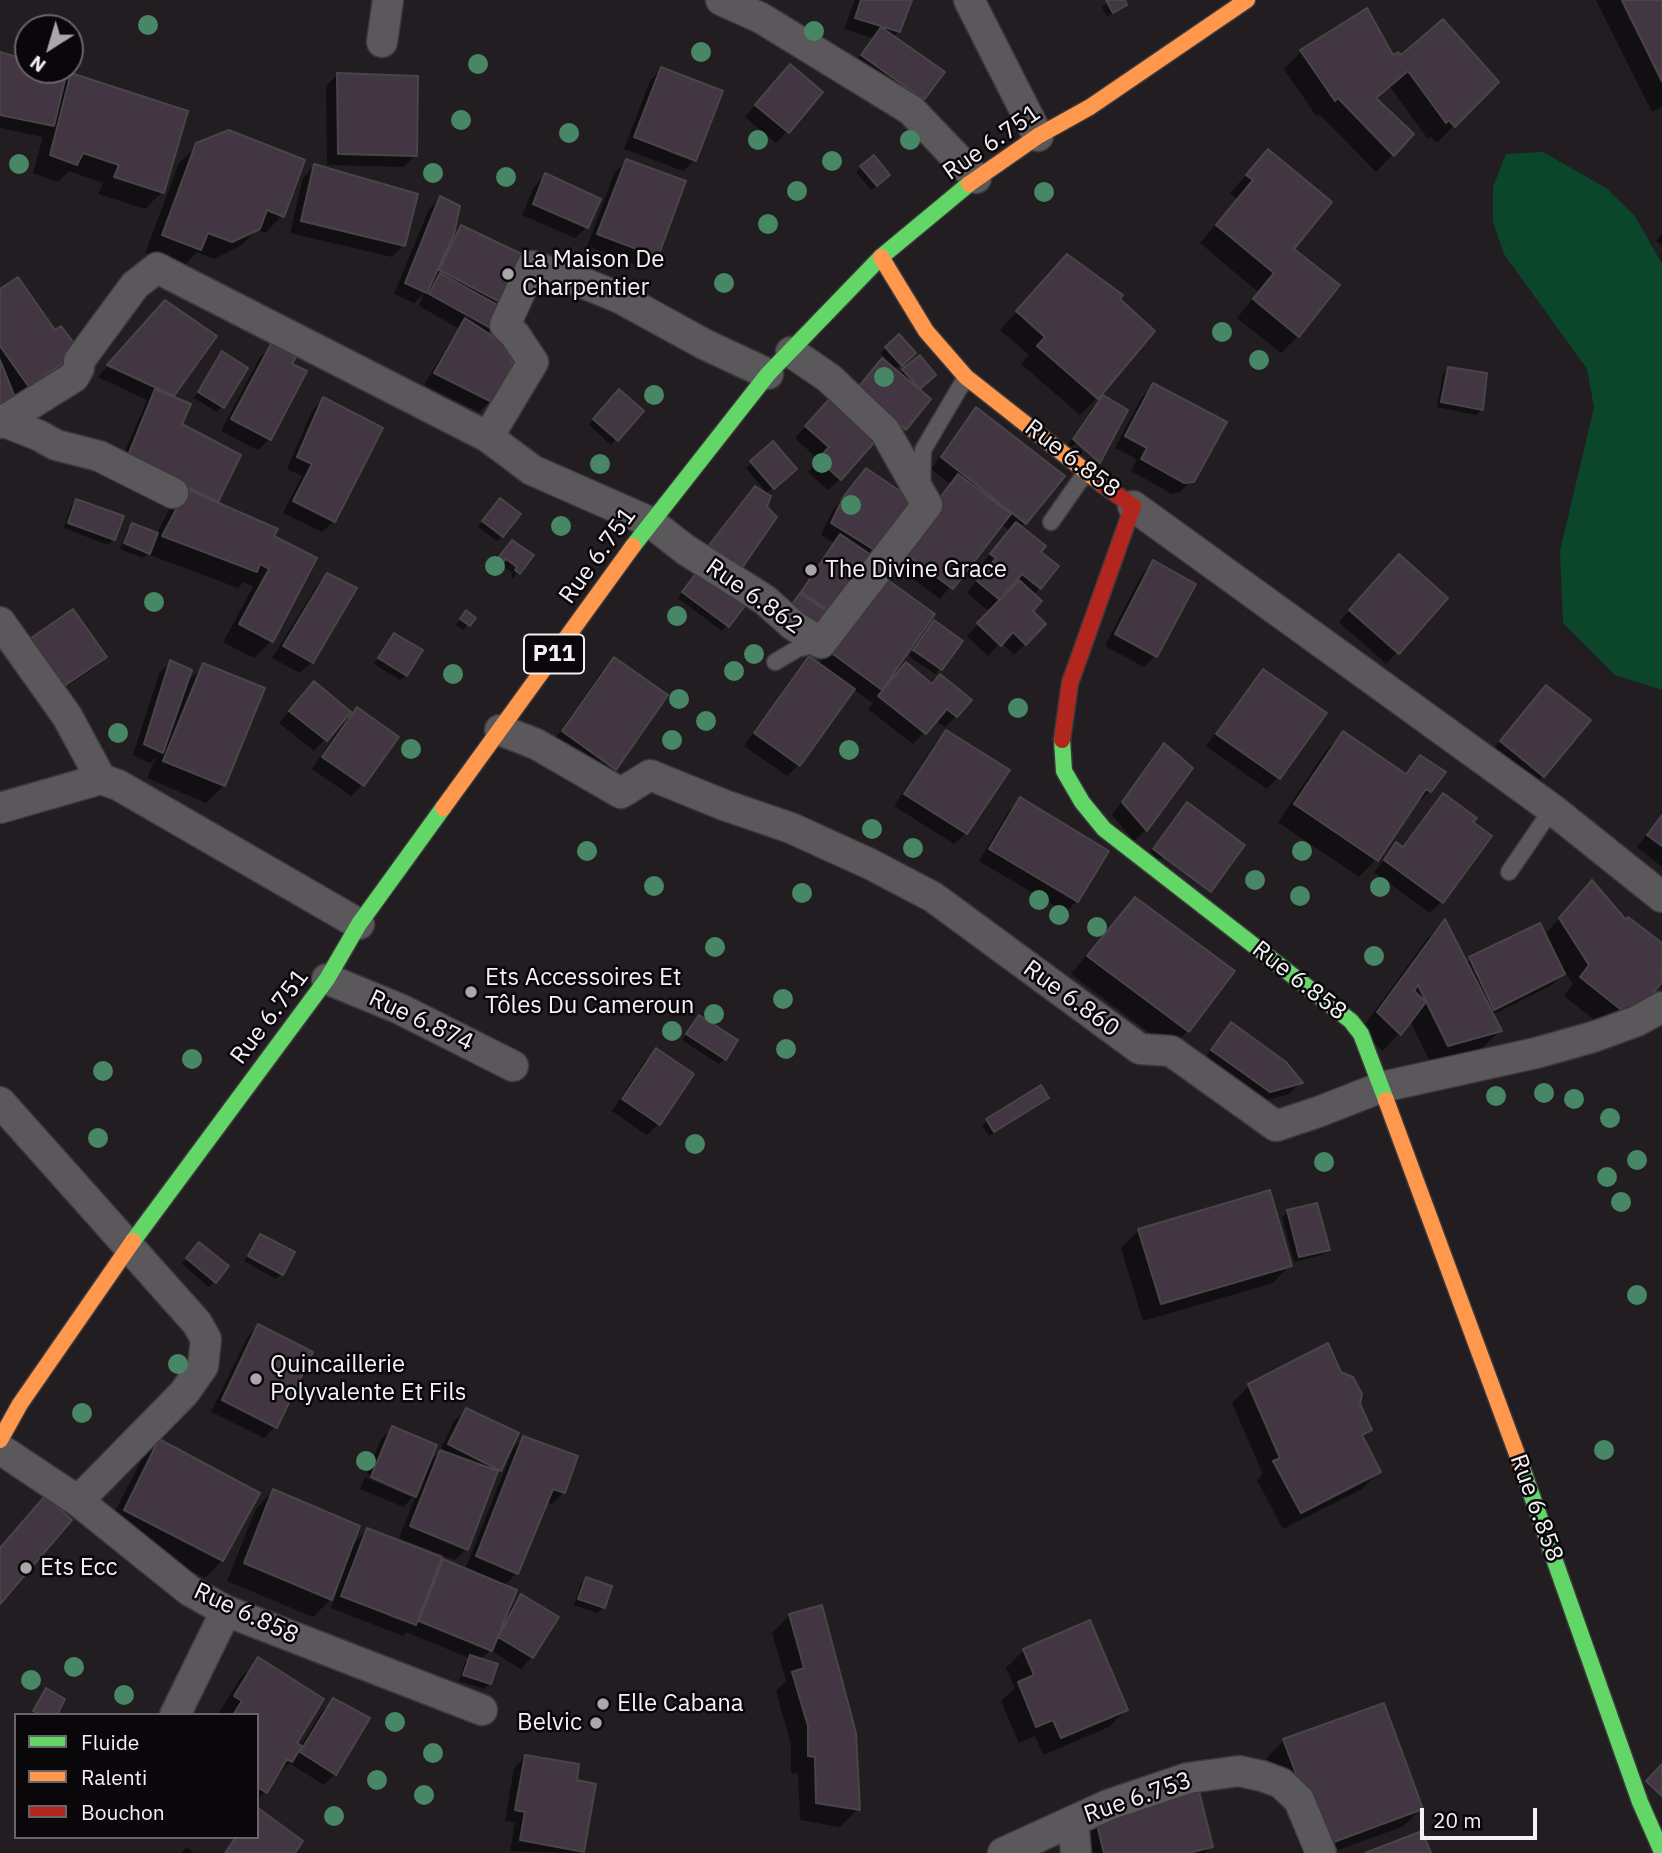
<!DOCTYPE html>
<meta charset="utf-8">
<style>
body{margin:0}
#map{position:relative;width:1662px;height:1853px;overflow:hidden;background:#211d21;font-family:"IBM Plex Sans",sans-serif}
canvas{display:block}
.legend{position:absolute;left:14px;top:1713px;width:245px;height:126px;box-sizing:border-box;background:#0a070a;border:2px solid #686468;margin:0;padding:9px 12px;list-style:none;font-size:21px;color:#f4f0f4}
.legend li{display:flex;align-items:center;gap:14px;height:35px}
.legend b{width:35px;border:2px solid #686468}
.north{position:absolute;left:14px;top:14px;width:70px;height:70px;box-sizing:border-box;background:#0a070a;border:2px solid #686468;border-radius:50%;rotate:217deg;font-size:19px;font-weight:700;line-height:28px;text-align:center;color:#f4f0f4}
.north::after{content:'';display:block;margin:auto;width:24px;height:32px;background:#aaa6aa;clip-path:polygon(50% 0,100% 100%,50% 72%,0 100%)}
.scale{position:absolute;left:1420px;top:1808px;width:117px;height:32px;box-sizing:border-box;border:4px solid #f4f0f4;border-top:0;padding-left:9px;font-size:21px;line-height:24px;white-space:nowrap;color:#f4f0f4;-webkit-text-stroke:5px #0a070a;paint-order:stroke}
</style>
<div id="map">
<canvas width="1662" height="1853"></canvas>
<ul class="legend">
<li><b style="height:9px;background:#63d668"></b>Fluide</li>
<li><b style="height:9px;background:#ff974d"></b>Ralenti</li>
<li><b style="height:9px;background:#b3261e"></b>Bouchon</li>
</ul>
<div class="north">N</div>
<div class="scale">20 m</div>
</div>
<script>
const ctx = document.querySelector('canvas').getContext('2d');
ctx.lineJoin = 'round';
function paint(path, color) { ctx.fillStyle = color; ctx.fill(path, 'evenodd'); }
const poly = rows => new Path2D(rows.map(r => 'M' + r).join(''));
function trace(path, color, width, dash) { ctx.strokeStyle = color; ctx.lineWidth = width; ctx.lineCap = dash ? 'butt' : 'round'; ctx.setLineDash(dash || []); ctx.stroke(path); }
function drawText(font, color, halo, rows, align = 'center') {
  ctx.font = font + ' "IBM Plex Sans",sans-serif'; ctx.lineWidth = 5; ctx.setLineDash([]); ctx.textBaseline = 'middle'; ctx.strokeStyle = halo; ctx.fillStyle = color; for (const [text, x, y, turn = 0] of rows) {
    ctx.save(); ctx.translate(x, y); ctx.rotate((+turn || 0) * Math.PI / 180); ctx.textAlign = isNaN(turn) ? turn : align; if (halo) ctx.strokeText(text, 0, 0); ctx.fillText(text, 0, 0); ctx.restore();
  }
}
const green = poly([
 [1543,152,1606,188,1635,216,1662,264,1662,690,1615,675,1563,623,1560,551,1594,407,1587,369,1504,254,1493,222,1493,187,1506,154]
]);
const shadow = poly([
 [855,0,910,0,899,31,893,37,923,99,911,110,851,67,872,38,844,29],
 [1110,0,1123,0,1125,5,1107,17,1102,7],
 [1596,0,1620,0,1662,85,1662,107,1652,112],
 [1367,11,1393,58,1496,82,1437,143,1430,136,1428,139,1390,87,1375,99,1412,134,1376,172,1319,114,1317,117,1284,69,1301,52],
 [0,54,28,62,28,70,65,72,62,85,72,75,162,192,145,209,98,194,103,183,69,171,58,182,33,173,43,137,0,128],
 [661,69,695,160,683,171,624,149,650,81],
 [337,75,415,155,404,167,327,165,326,86],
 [779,77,787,131,776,143,745,117],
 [197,145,282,216,265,233,257,230,240,246,214,259,197,252,183,267,145,253,179,163],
 [1268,151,1291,249,1298,336,1281,353,1237,318,1258,292,1200,243,1237,199,1230,193],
 [874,157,883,180,871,190,856,172],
 [627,161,684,182,656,256,645,268,587,246,615,172],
 [314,166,403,245,392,257,290,233,303,178],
 [545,175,587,227,575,238,522,215,534,187],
 [440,198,451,237,461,227,528,259,492,329,487,335,490,401,479,412,424,385,458,328,419,306,424,293,414,303,394,294,429,209],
 [1662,234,1662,245,1656,241],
 [1067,256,1097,398,1080,415,1021,364,1029,355,1000,330],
 [0,292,66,362,17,397,11,389,0,424],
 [154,314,173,395,170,397,180,425,217,501,215,503,272,537,271,641,254,658,223,642,253,587,244,582,238,588,147,554,143,558,120,549,127,530,133,525,156,535,170,508,178,499,117,470,147,400,98,377],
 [272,346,269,439,258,450,221,431,260,357],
 [886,348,908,359,894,371,899,375,903,371,929,380,917,390,904,428,893,440,847,401,882,360,892,369,893,367,881,353],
 [217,359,246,368,217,412,194,398],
 [1449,368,1485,374,1481,410,1476,415,1437,407,1443,374],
 [1154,385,1192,480,1180,492,1172,494,1131,471,1137,459,1115,448,1142,397],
 [619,392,641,412,611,445,589,425],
 [1103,397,1126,411,1063,452,1092,408],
 [323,399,334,521,322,532,283,513,302,476,287,469,312,411],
 [822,409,840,479,828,490,808,472,819,460,795,438],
 [976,409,1025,523,1020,527,1039,552,1040,588,1033,595,1025,644,1014,655,1001,642,988,656,967,636,990,612,967,593,985,570,980,566,1010,531,1001,524,940,599,890,562,950,484,931,469,965,421],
 [773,444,789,474,767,493,746,468],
 [866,471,919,506,834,613,791,604,834,543,821,535,833,510],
 [755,488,740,567,699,557,743,500],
 [77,501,114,539,108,545,64,528,71,506],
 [494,505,502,536,497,541,478,527],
 [507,547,531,556,513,578,511,576,513,573,499,564,497,566,494,564],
 [1153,563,1155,656,1144,667,1105,646,1142,574],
 [1388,568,1446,598,1386,664,1339,622],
 [327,575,312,662,300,673,272,658,316,587],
 [695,576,727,625,722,631,678,598],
 [871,589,886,682,888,684,906,665,956,716,945,727,935,720,913,744,868,709,873,703,853,689,798,765,787,776,744,746,798,670,809,659,818,665],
 [461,618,473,618,463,630,456,625],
 [929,628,961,641,935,674,909,656],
 [394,635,406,675,400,680,374,664],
 [13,656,105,657,93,669,45,701],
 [614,659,615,769,603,780,552,743,602,671],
 [170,662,185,684,204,666,224,785,206,803,147,778,156,758,150,763,133,755,159,674],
 [1264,671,1278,777,1267,789,1206,746,1252,683],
 [314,683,349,712,314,751,279,723],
 [1546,687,1543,776,1532,787,1490,753],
 [357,709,363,784,351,796,312,769,345,720],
 [946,732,966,833,954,844,894,806,935,743],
 [1343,734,1403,774,1420,757,1430,791,1412,808,1376,859,1359,877,1278,822,1326,751],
 [1165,745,1190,769,1146,830,1134,841,1112,815,1153,757],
 [1443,795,1442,901,1430,913,1374,872,1396,845,1401,848,1432,807],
 [1020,800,1077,901,1065,912,979,861,1009,811],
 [1187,804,1243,846,1143,861,1176,816],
 [1662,814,1662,867,1637,847],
 [1591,882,1626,923,1662,945,1662,966,1657,973,1662,980,1647,997,1606,1029,1564,996,1573,984,1565,972,1552,985,1492,1015,1500,1031,1482,1048,1431,1063,1410,1021,1383,1051,1360,1031,1428,938,1444,922,1466,964,1470,959,1544,936],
 [1135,899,1188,1031,1170,1048,1071,974,1118,917],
 [699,1017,725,1059,719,1064,682,1040],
 [1231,1025,1300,1083,1289,1094,1258,1103,1201,1062],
 [656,1050,659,1123,647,1135,612,1111,644,1062],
 [1041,1103,989,1136,982,1126,987,1121],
 [1288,1212,1328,1249,1322,1255,1294,1262,1282,1217],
 [1139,1230,1290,1265,1273,1283,1143,1321,1121,1248],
 [260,1236,281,1274,276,1279,244,1261],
 [194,1250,214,1281,209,1287,182,1264],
 [258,1326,275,1427,264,1438,211,1412,247,1338],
 [1250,1385,1358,1404,1370,1430,1361,1438,1379,1471,1362,1489,1283,1529,1257,1480,1263,1474,1232,1403],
 [466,1410,508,1453,523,1438,564,1492,552,1504,546,1502,517,1573,503,1586,505,1613,522,1596,532,1657,521,1669,490,1650,480,1660,490,1683,484,1689,459,1681,465,1662,469,1658,406,1632,403,1636,331,1608,344,1572,341,1571,330,1600,313,1617,227,1581,256,1509,273,1491,350,1547,367,1530,435,1569,443,1561,465,1570,510,1456,507,1455,495,1474,466,1549,455,1560,399,1538,417,1493,403,1507,360,1489,365,1477,411,1497,411,1493,367,1474,381,1439,393,1428,427,1464,439,1453,454,1421],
 [159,1441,222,1560,205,1578,107,1527,142,1459],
 [586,1579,603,1607,598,1613,574,1605,581,1584],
 [790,1615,858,1809,840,1827,800,1820,798,1774,791,1773,791,1744,776,1691,786,1681,772,1633],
 [1024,1650,1126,1710,1109,1727,1043,1755,1035,1736,1019,1743,1001,1701,1015,1688,1006,1668],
 [259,1660,295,1743,300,1747,322,1711,334,1700,335,1774,324,1785,289,1763,257,1800,257,1715,218,1714,241,1677],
 [46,1690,55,1715,30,1715,41,1696],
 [1284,1740,1421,1809,1404,1826,1330,1853,1302,1853,1267,1758],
 [526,1756,583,1851,581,1853,510,1851,515,1823,505,1821,514,1768],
 [1096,1818,1211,1847,1205,1853,1090,1853,1085,1829],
 [187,1847,194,1853,181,1853]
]);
const building = poly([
 [861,0,912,0,900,32,855,18,861,0],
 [1106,0,1125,0,1127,5,1113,13,1106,0],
 [1622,0,1662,0,1662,81,1622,0],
 [1367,8,1393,55,1398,52,1401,55,1443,19,1499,82,1455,127,1449,120,1446,123,1408,71,1376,98,1414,134,1394,156,1338,98,1335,101,1300,50,1367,8],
 [881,27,945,72,924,100,861,55,881,27],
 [0,52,28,60,28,70,67,71,54,126,0,115,0,52],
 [790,64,823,92,789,133,755,105,790,64],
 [661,67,723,91,696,161,634,137,661,67],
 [71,73,188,111,164,193,114,177,119,165,83,153,77,165,50,155,71,73],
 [337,73,418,76,417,156,338,154,337,73],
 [229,130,305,160,284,217,267,210,260,229,232,242,208,233,201,250,162,235,196,143,229,130],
 [1268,149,1332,202,1294,249,1340,285,1299,337,1253,299,1274,273,1216,225,1253,180,1246,175,1268,149],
 [874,155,890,175,877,186,860,166,874,155],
 [626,159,686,181,658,257,597,234,626,159],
 [314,164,418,194,405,246,301,221,314,164],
 [545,173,601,199,588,228,533,204,545,173],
 [440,196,460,206,454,234,427,293,405,283,440,196],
 [461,225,530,258,506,305,439,270,461,225],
 [1067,254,1123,295,1120,299,1155,331,1098,399,1037,346,1045,337,1016,311,1067,254],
 [440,273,505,309,494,330,429,294,440,273],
 [18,277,55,330,61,326,80,351,29,387,0,346,0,289,18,277],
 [165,300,217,336,174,396,107,365,165,300],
 [465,318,503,343,513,364,492,402,434,373,465,318],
 [899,334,916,353,902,366,885,347,899,334],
 [271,344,296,357,292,364,307,371,271,440,231,419,271,344],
 [222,351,248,368,224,408,198,392,222,351],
 [920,355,936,375,920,389,902,369,920,355],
 [882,358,931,399,906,430,857,389,882,358],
 [0,360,19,407,0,414,0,360],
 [1448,367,1487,373,1483,410,1441,402,1448,367],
 [1153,383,1227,422,1194,482,1184,483,1141,459,1147,448,1125,436,1153,383],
 [155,389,191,404,182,424,241,455,218,502,127,458,155,389],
 [619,389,644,411,618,441,593,419,619,389],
 [833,395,879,437,841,480,818,459,829,447,805,426,833,395],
 [1103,395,1128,410,1100,463,1073,439,1103,395],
 [323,397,383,428,335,522,293,501,312,464,297,457,323,397],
 [976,407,1065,476,1026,524,941,457,976,407],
 [773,441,797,469,774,489,750,461,773,441],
 [866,468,922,506,881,554,831,523,844,496,866,468],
 [958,474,1011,514,953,589,900,550,958,474],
 [755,486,771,496,767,507,777,517,742,568,709,545,755,486],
 [187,489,278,529,274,536,317,558,273,642,239,624,269,569,260,564,257,572,162,536,187,489],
 [500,498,521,514,503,537,482,521,500,498],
 [76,499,124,516,115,540,68,523,76,499],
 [1016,522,1046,546,1041,552,1059,566,1041,589,1022,574,1000,600,977,581,996,558,990,554,1016,522],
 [132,523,158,533,150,554,124,543,132,523],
 [840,534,874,557,836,615,801,592,840,534],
 [512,540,534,555,520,574,515,570,517,567,506,559,503,562,498,558,512,540],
 [1399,554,1448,598,1399,654,1349,610,1399,554],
 [1153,560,1196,584,1157,657,1115,634,1153,560],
 [700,568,747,603,729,627,682,592,700,568],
 [327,573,357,588,313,663,283,646,327,573],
 [882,576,935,614,882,690,829,651,882,576],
 [1019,580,1042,601,1033,611,1046,624,1026,645,1013,632,1001,646,977,623,1019,580],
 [800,593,832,615,819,634,786,612,800,593],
 [73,609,107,657,57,691,24,643,73,609],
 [466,610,476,618,470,626,460,619,466,610],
 [934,620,963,641,942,670,913,650,934,620],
 [394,633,423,650,407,676,378,658,394,633],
 [809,656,855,689,800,766,754,733,809,656],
 [614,657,668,695,616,770,562,731,614,657],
 [170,660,192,670,163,753,144,744,170,660],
 [906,662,932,684,940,674,972,700,957,717,947,709,926,734,878,696,906,662],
 [203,663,265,688,225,786,163,761,203,663],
 [1263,669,1327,713,1280,779,1216,734,1263,669],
 [314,681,351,712,327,741,289,711,314,681],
 [1546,685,1591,720,1544,777,1500,741,1546,685],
 [357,707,399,737,364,786,322,757,357,707],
 [946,730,1010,770,967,834,904,794,946,730],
 [1343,731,1406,774,1420,755,1446,772,1431,792,1426,789,1378,861,1294,804,1343,731],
 [1164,743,1193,768,1147,831,1122,802,1164,743],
 [1443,793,1477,818,1473,822,1492,836,1443,903,1384,860,1396,842,1403,847,1443,793],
 [1020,797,1109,851,1078,902,989,849,1020,797],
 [1187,802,1245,845,1211,892,1153,849,1187,802],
 [1662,815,1662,846,1647,835,1662,815],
 [1592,880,1626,920,1628,917,1662,943,1662,969,1660,972,1662,975,1662,982,1650,997,1655,1001,1624,1012,1580,977,1589,965,1559,918,1592,880],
 [1135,897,1235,971,1189,1032,1087,956,1135,897],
 [1445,919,1502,1031,1448,1046,1418,985,1414,991,1426,1002,1401,1035,1377,1012,1445,919],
 [1540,923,1565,974,1494,1010,1469,957,1540,923],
 [699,1015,738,1040,726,1060,686,1034,699,1015],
 [1231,1022,1286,1062,1303,1083,1270,1092,1211,1050,1231,1022],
 [656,1048,694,1074,660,1125,622,1099,656,1048],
 [1041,1085,1049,1098,994,1132,986,1119,1041,1085],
 [1270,1190,1292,1266,1161,1304,1138,1229,1270,1190],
 [1317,1203,1330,1250,1299,1257,1287,1210,1317,1203],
 [260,1234,295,1252,283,1275,248,1256,260,1234],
 [199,1242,229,1266,216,1283,186,1258,199,1242],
 [258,1324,313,1352,277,1428,222,1400,258,1324],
 [1328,1343,1341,1372,1353,1377,1362,1394,1360,1404,1372,1430,1362,1435,1381,1472,1301,1513,1273,1461,1280,1458,1248,1384,1328,1343],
 [466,1408,519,1433,501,1471,448,1444,466,1408],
 [392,1426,437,1445,416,1497,371,1477,392,1426],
 [523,1436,578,1456,565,1493,553,1489,518,1574,476,1556,523,1436],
 [159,1439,260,1493,223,1561,124,1510,159,1439],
 [440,1450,498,1471,468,1550,410,1526,440,1450],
 [273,1489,360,1526,332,1600,244,1563,273,1489],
 [45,1496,72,1520,0,1604,0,1548,45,1496],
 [367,1528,442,1557,416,1625,341,1596,367,1528],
 [443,1559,517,1590,492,1651,419,1621,443,1559],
 [586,1577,612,1586,605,1608,578,1599,586,1577],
 [521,1594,559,1617,533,1658,498,1637,521,1594],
 [822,1605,856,1733,860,1810,816,1803,815,1757,808,1756,808,1726,792,1672,804,1668,789,1614,822,1605],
 [1090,1620,1128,1710,1061,1738,1053,1720,1036,1727,1018,1682,1034,1675,1023,1649,1090,1620],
 [470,1655,498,1664,491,1684,463,1675,470,1655],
 [258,1657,324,1699,297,1743,302,1746,292,1762,287,1759,267,1793,257,1787,257,1715,233,1715,242,1701,234,1696,258,1657],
 [46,1688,65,1699,57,1715,40,1715,33,1711,46,1688],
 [333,1698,370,1718,336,1775,300,1752,333,1698],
 [1384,1703,1423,1809,1323,1846,1283,1739,1384,1703],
 [525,1755,579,1764,577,1780,596,1784,584,1852,520,1840,525,1812,515,1810,525,1755],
 [1662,1764,1662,1796,1646,1781,1662,1764],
 [1199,1791,1213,1847,1189,1853,1104,1853,1095,1816,1199,1791],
 [258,1808,303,1841,295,1853,225,1853,236,1837,257,1837,258,1808],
 [1422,1831,1431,1853,1365,1853,1422,1831]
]);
const lane = poly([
 [922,485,923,450,966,377],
 [1051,522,1086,472],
 [775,662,797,649,821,643],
 [1509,872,1552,809]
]);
const street = poly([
 [721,0,761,18,911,110,976,178],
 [969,0,1038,136],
 [382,42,388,0],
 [5,422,40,436,56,445,99,456,173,493],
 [0,423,74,377,79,368,79,361,135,285,157,268,488,437,532,470,650,522,686,550,765,600,793,625,821,643,927,505,885,431,829,378,791,352],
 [488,437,533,362,515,335,505,325,532,266,576,280,620,298,704,344,768,374],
 [1133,506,1552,809,1662,897],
 [0,622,67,716,101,779],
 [500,730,536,744,621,793,650,775,724,805,791,828,870,864,933,897,1140,1049,1171,1051,1276,1126,1318,1112,1382,1087,1536,1053,1593,1037,1637,1021,1662,1007],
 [0,808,101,779,118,785,359,924],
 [327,979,400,1009,513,1066],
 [0,1102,197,1323,206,1339,203,1366,184,1393,78,1501],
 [0,1449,78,1501,190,1591,226,1611,482,1710],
 [175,1715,226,1611],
 [1073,1821,1076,1853],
 [1003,1853,1108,1805,1188,1778,1239,1771,1262,1776,1281,1783,1299,1800,1321,1853]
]);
const fast = poly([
 [633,546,768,374,881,257,969,184],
 [1062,740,1064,771,1082,802,1104,829,1351,1021,1361,1034,1386,1100],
 [133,1241,327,979,359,924,443,808],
 [1521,1465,1640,1802,1662,1852]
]);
const slow = poly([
 [969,184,1038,136,1090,107,1247,0],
 [881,257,926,331,966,377,1103,485],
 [443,808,633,546],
 [1386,1100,1521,1465],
 [0,1440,20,1404,133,1241]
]);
const jam = poly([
 [1062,740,1070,683,1133,506,1103,485]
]);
const trees = [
 [148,25],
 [814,31],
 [701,52],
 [478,64],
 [461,120],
 [569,133],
 [758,140],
 [910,140],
 [832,161],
 [19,164],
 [433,173],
 [506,177],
 [797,191],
 [1044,192],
 [768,224],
 [724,283],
 [1222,332],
 [1259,360],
 [884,377],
 [654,395],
 [822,463],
 [600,464],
 [851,505],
 [561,526],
 [495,566],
 [154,602],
 [677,616],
 [754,654],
 [734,671],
 [453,674],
 [679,699],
 [1018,708],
 [706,721],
 [118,733],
 [672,740],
 [411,749],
 [849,750],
 [872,829],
 [913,848],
 [587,851],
 [1302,851],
 [1255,880],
 [654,886],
 [1380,887],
 [802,893],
 [1300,896],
 [1039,900],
 [1059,915],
 [1097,927],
 [715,947],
 [1374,956],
 [783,999],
 [714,1014],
 [672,1031],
 [786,1049],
 [192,1059],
 [103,1071],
 [1544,1093],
 [1496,1096],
 [1574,1099],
 [1610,1118],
 [98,1138],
 [695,1144],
 [1637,1160],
 [1324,1162],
 [1607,1177],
 [1621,1202],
 [1637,1295],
 [178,1364],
 [82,1413],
 [1604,1450],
 [366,1461],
 [74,1667],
 [31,1680],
 [124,1695],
 [395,1722],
 [433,1753],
 [377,1780],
 [424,1795],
 [334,1816]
];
const markers = [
 [508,274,7,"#aaa6aa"],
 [811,570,7,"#aaa6aa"],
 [471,992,7,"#aaa6aa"],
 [256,1379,7,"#aaa6aa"],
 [26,1568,7,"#aaa6aa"],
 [603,1704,7,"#aaa6aa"],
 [596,1723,7,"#aaa6aa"]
];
const shields = [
 [554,654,60]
];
const shieldNames = [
 ["P11",554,654]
];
const streetNames = [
 ["Rue 6.751",992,143,-35],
 ["Rue 6.858",1072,459,37],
 ["Rue 6.751",598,556,-54],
 ["Rue 6.862",754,597,35],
 ["Rue 6.858",1299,981,38],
 ["Rue 6.860",1071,999,36],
 ["Rue 6.751",270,1017,-53],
 ["Rue 6.874",421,1021,25],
 ["Rue 6.858",1536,1508,70],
 ["Rue 6.858",246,1614,25],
 ["Rue 6.753",1138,1798,-19]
];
const poiNames = [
 ["La Maison De",522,260],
 ["Charpentier",522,288],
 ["The Divine Grace",825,570],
 ["Ets Accessoires Et",485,978],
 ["Tôles Du Cameroun",485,1006],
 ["Quincaillerie",270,1365],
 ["Polyvalente Et Fils",270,1393],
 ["Ets Ecc",40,1568],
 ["Elle Cabana",617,1704],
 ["Belvic",582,1723,"right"]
];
paint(green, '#0b462b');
paint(shadow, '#0007');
paint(building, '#423642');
trace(building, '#484548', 2);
trace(lane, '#3c393c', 19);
trace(street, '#3c393c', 33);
trace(fast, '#3c393c', 19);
trace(slow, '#3c393c', 19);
trace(jam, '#3c393c', 19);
trace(lane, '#5b585b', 16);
trace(street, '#5b585b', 30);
trace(fast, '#63d668', 16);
trace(slow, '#ff974d', 16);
trace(jam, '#b3261e', 16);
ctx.fillStyle = '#488765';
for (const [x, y] of trees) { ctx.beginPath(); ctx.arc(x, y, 10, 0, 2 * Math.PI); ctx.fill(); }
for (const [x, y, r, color] of markers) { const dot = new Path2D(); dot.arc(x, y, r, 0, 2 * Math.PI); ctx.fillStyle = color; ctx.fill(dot); trace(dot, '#0a070a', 2.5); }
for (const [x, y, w] of shields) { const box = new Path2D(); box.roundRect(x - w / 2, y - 19.5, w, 39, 5); ctx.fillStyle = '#0a070a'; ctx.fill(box); trace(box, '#f4f0f4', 2); }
drawText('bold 23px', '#f4f0f4', null, shieldNames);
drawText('24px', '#f4f0f4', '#0a070a', streetNames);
drawText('24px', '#f4f0f4', '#0a070a', poiNames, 'left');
</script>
